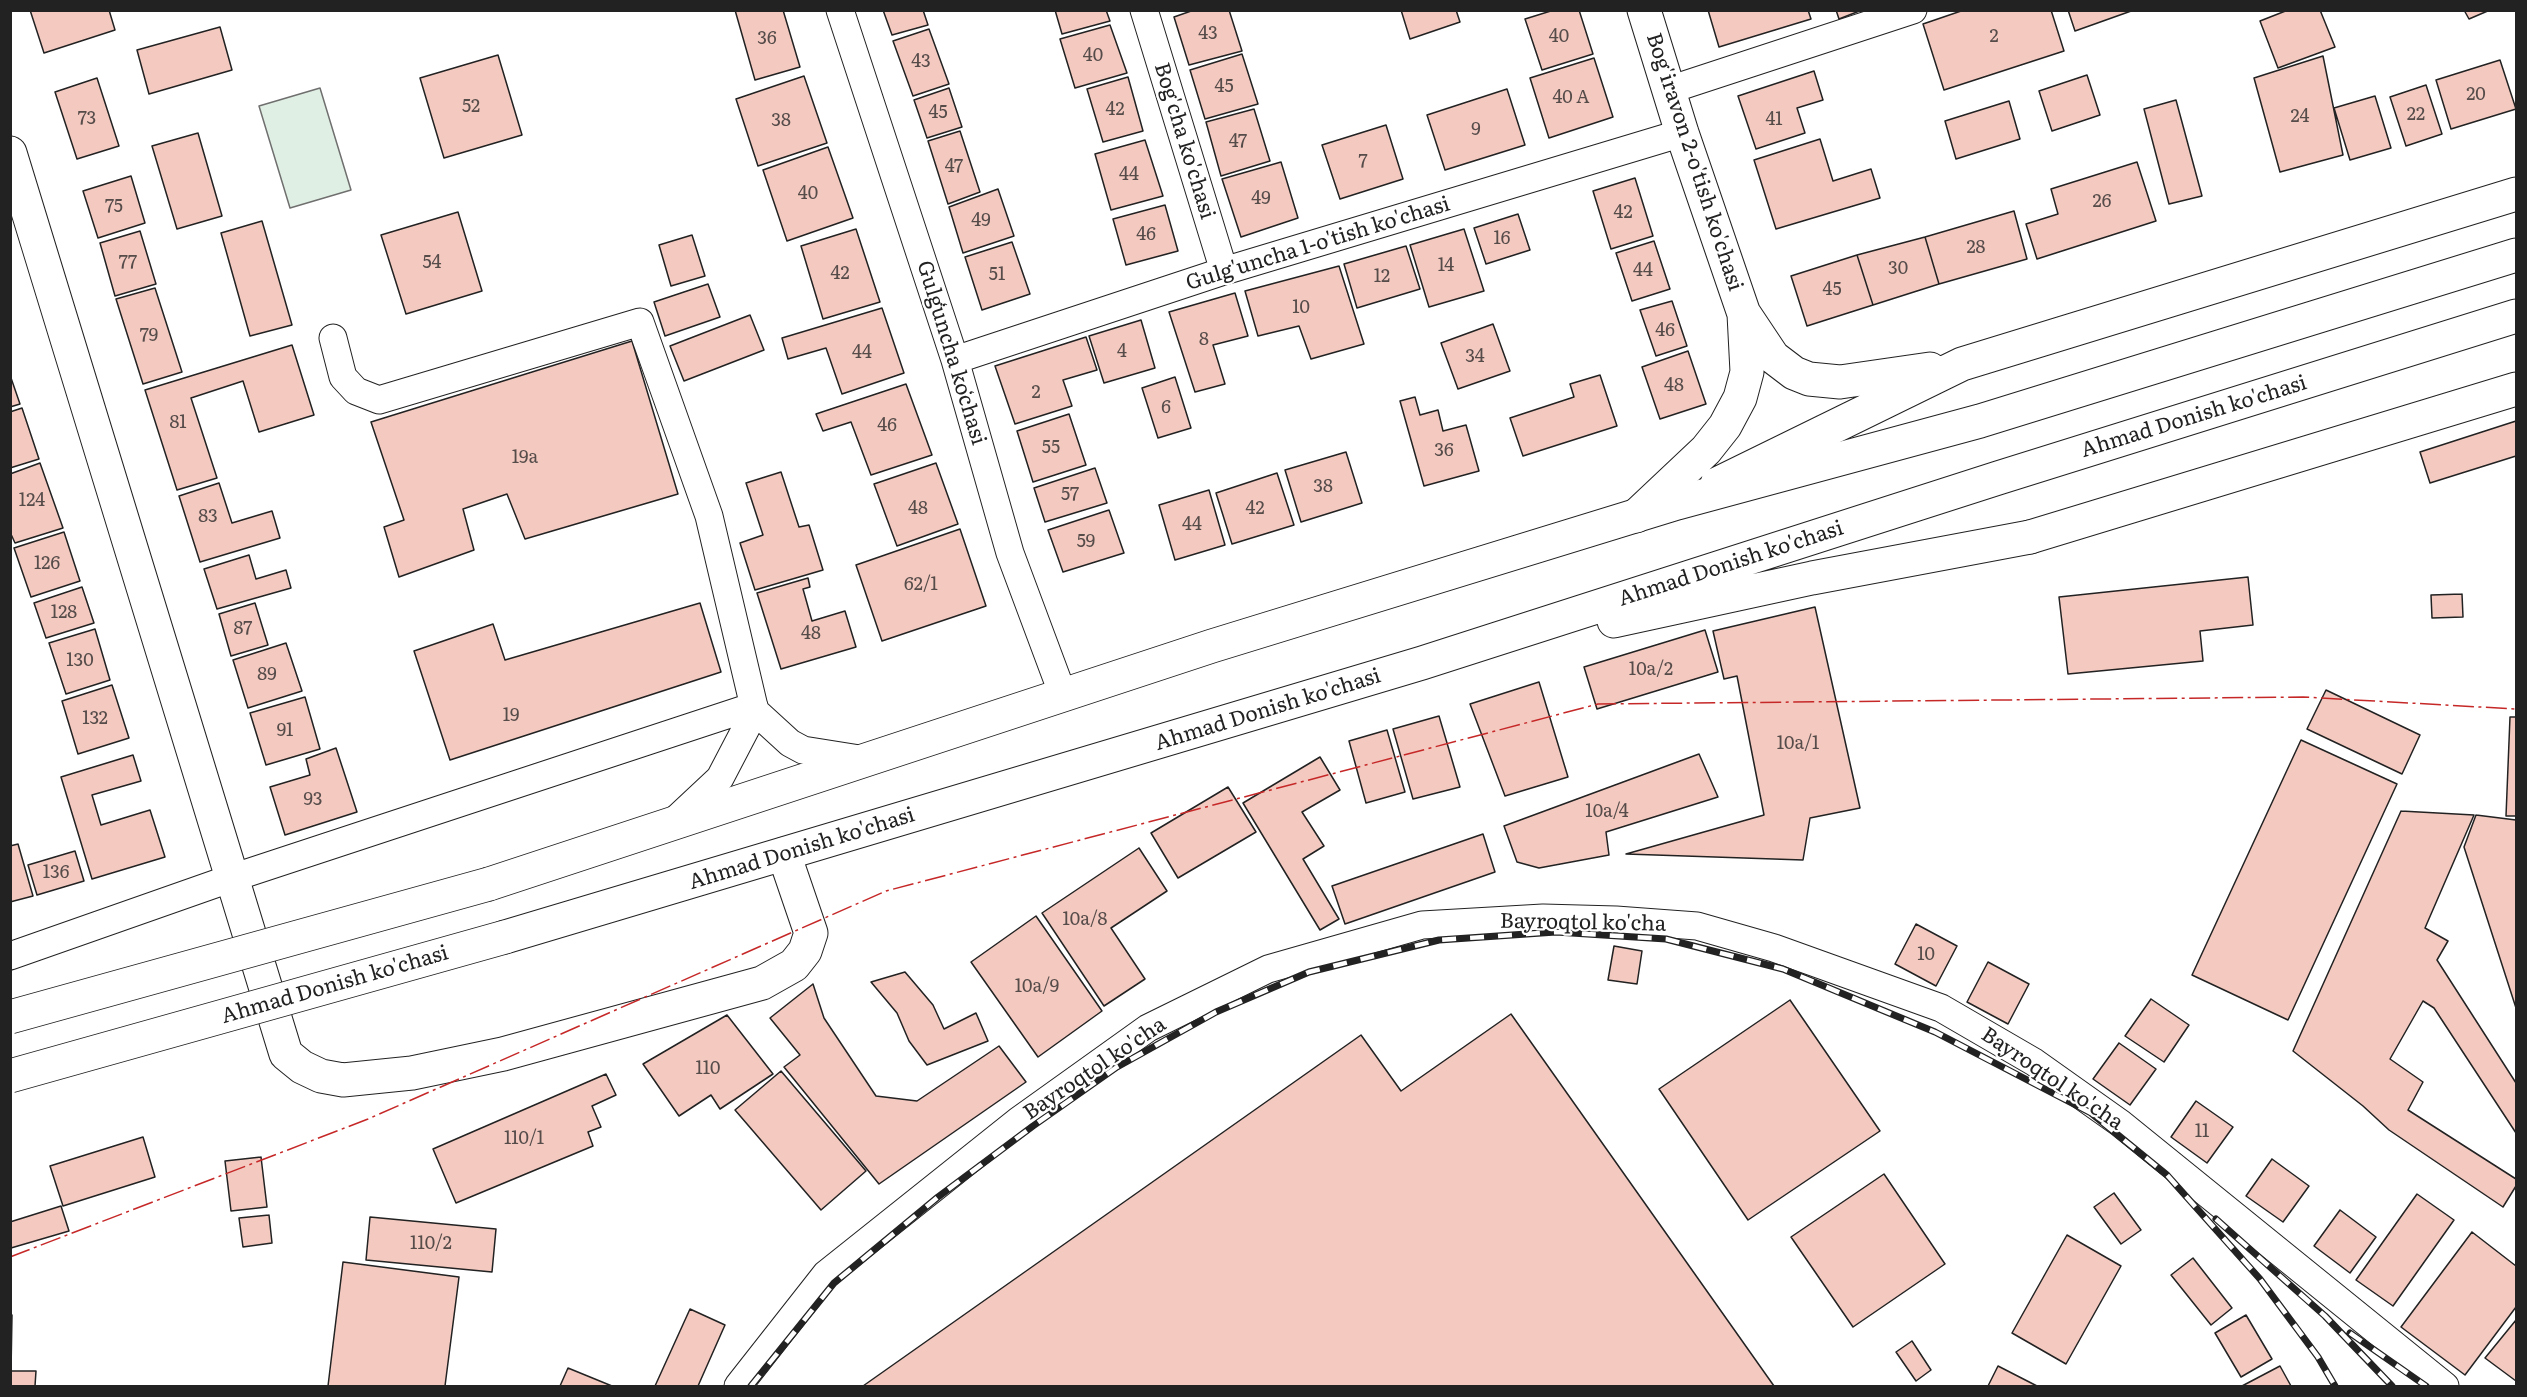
<!DOCTYPE html>
<meta charset="utf-8">
<style>
body{margin:0}
#map{position:relative;width:2527px;height:1397px;overflow:hidden;background:#fff;font-family:Literata,serif}
canvas{display:block}
.frame{position:absolute;inset:0;border:12px solid #222;pointer-events:none}
</style>
<div id="map">
<canvas width="2527" height="1397"></canvas>
<div class="frame"></div>
</div>
<script>
const ctx = document.querySelector('canvas').getContext('2d');
ctx.lineJoin = 'round';
function paint(path, color) { ctx.fillStyle = color; ctx.fill(path, 'evenodd'); }
const poly = rows => new Path2D(rows.map(r => 'M' + r).join(''));
function trace(path, color, width, dash) { ctx.strokeStyle = color; ctx.lineWidth = width; ctx.lineCap = dash ? 'butt' : 'round'; ctx.setLineDash(dash || []); ctx.stroke(path); }
function drawText(font, color, halo, rows, align = 'center') {
  ctx.font = font + ' Literata,serif'; ctx.lineWidth = 4.5; ctx.setLineDash([]); ctx.textBaseline = 'middle'; ctx.strokeStyle = halo; ctx.fillStyle = color; for (const [text, x, y, turn = 0] of rows) {
    ctx.save(); ctx.translate(x, y); ctx.rotate((+turn || 0) * Math.PI / 180); ctx.textAlign = isNaN(turn) ? turn : align; if (halo) ctx.strokeText(text, 0, 0); ctx.fillText(text, 0, 0); ctx.restore();
  }
}
const green = poly([
 [320,88,351,190,290,208,259,106,320,88]
]);
const building = poly([
 [30,10,109,10,115,30,44,53,30,10],
 [735,10,783,10,800,67,755,80,735,10],
 [883,10,923,10,928,25,892,35,883,10],
 [1055,10,1106,10,1110,21,1062,34,1055,10],
 [1194,10,1229,10,1242,51,1189,65,1174,17,1194,10],
 [1401,10,1456,10,1460,22,1410,39,1401,10],
 [1554,10,1579,10,1593,54,1542,70,1525,19,1554,10],
 [1708,10,1808,10,1811,19,1719,47,1708,10],
 [1836,10,1862,10,1839,19,1836,10],
 [1964,10,2051,10,2064,51,1944,90,1923,24,1964,10],
 [2068,10,2134,10,2075,31,2068,10],
 [2288,10,2320,10,2335,47,2278,68,2260,21,2288,10],
 [2464,10,2490,10,2469,19,2464,10],
 [1110,25,1127,73,1075,88,1060,39,1110,25],
 [220,27,232,70,149,94,137,50,220,27],
 [929,29,949,84,913,96,893,41,929,29],
 [1242,54,1258,104,1205,119,1190,70,1242,54],
 [498,55,522,135,444,158,420,78,498,55],
 [2323,56,2343,155,2280,172,2254,78,2323,56],
 [1594,58,1613,117,1549,138,1530,78,1594,58],
 [2500,60,2516,109,2451,129,2436,80,2500,60],
 [1814,71,1823,100,1797,108,1805,133,1756,149,1738,96,1814,71],
 [2087,75,2100,115,2052,131,2039,91,2087,75],
 [804,76,827,143,758,166,736,99,804,76],
 [1128,77,1143,131,1103,142,1087,89,1128,77],
 [97,78,119,146,77,159,55,92,97,78],
 [2426,85,2442,134,2406,146,2390,97,2426,85],
 [949,88,962,127,927,138,914,100,949,88],
 [1507,89,1525,145,1445,170,1427,115,1507,89],
 [2375,96,2391,148,2350,160,2334,108,2375,96],
 [2176,100,2202,196,2169,204,2144,109,2176,100],
 [2009,101,2020,139,1956,159,1945,121,2009,101],
 [1254,109,1270,161,1221,176,1206,122,1254,109],
 [1386,125,1403,179,1340,199,1322,145,1386,125],
 [960,131,980,192,948,204,928,141,960,131],
 [198,133,222,216,177,229,152,146,198,133],
 [1820,139,1833,181,1871,169,1880,198,1776,229,1754,160,1820,139],
 [1145,140,1163,196,1111,210,1095,154,1145,140],
 [828,147,853,218,787,241,763,170,828,147],
 [1281,162,1298,218,1241,237,1222,179,1281,162],
 [2137,162,2156,221,2037,259,2026,224,2058,214,2051,189,2137,162],
 [131,176,145,223,98,238,83,191,131,176],
 [1635,178,1653,236,1611,249,1593,191,1635,178],
 [998,189,1014,236,963,253,949,207,998,189],
 [1165,205,1178,251,1126,265,1113,219,1165,205],
 [2014,211,2027,259,1939,284,1925,237,2014,211],
 [458,212,482,291,406,314,381,235,458,212],
 [1518,214,1530,250,1486,264,1474,228,1518,214],
 [262,221,292,325,250,336,221,233,262,221],
 [856,229,880,302,823,319,801,246,856,229],
 [1464,229,1484,291,1429,307,1410,245,1464,229],
 [140,231,156,284,115,296,100,243,140,231],
 [692,235,705,276,671,286,659,245,692,235],
 [1925,237,1939,284,1873,305,1857,255,1925,237],
 [1654,241,1670,289,1632,301,1616,253,1654,241],
 [1012,242,1030,294,982,310,965,257,1012,242],
 [1406,246,1420,289,1357,308,1344,264,1406,246],
 [1857,255,1873,305,1807,326,1791,276,1857,255],
 [1339,266,1364,344,1311,359,1299,326,1258,336,1245,291,1339,266],
 [708,284,720,317,665,336,654,302,708,284],
 [155,288,182,372,143,384,116,299,155,288],
 [1235,293,1248,336,1213,345,1225,384,1195,392,1169,312,1235,293],
 [1672,301,1687,346,1656,356,1640,310,1672,301],
 [882,308,904,373,842,394,826,348,788,359,782,338,882,308],
 [750,315,764,350,684,381,670,346,750,315],
 [1141,320,1155,368,1104,383,1089,336,1141,320],
 [1493,324,1510,371,1458,389,1441,343,1493,324],
 [1086,337,1097,370,1063,380,1072,406,1015,424,995,366,1086,337],
 [632,341,678,494,525,539,507,494,463,509,474,550,399,577,384,527,404,520,371,422,632,341],
 [292,345,314,415,259,432,243,381,191,398,217,478,177,490,145,390,292,345],
 [1688,351,1706,404,1660,419,1642,367,1688,351],
 [10,375,20,404,10,407,10,375],
 [1600,375,1617,426,1523,456,1510,418,1574,397,1570,384,1600,375],
 [1175,377,1191,428,1158,438,1142,388,1175,377],
 [906,384,932,455,871,475,851,422,823,431,816,414,906,384],
 [1415,397,1420,415,1438,410,1443,431,1466,425,1479,471,1424,486,1400,401,1415,397],
 [22,408,39,459,10,468,10,412,22,408],
 [1069,414,1086,465,1033,482,1017,431,1069,414],
 [2516,421,2516,456,2430,483,2420,452,2516,421],
 [1346,452,1362,503,1301,522,1285,470,1346,452],
 [40,463,63,528,15,543,10,532,10,474,40,463],
 [936,463,958,524,897,546,874,484,936,463],
 [1095,468,1107,503,1045,522,1034,488,1095,468],
 [781,472,799,527,809,525,823,570,755,590,740,543,763,535,746,483,781,472],
 [1277,473,1294,525,1232,544,1216,493,1277,473],
 [219,483,232,523,272,511,280,538,200,562,179,496,219,483],
 [1209,490,1225,545,1175,560,1159,505,1209,490],
 [1109,510,1124,553,1063,572,1048,530,1109,510],
 [960,529,986,606,882,641,856,565,960,529],
 [64,532,80,581,31,597,14,548,64,532],
 [249,555,256,579,286,570,291,588,217,609,204,569,249,555],
 [2248,577,2253,625,2200,631,2203,661,2068,674,2059,597,2248,577],
 [808,578,810,587,803,589,812,621,845,611,856,647,781,669,757,593,808,578],
 [82,587,94,623,46,638,34,603,82,587],
 [2462,594,2463,617,2432,618,2431,595,2462,594],
 [255,603,268,645,231,656,219,614,255,603],
 [700,603,721,672,450,760,414,651,493,624,505,660,700,603],
 [1815,607,1860,808,1810,818,1803,860,1626,854,1764,815,1737,676,1724,679,1713,631,1815,607],
 [95,629,110,680,66,694,49,643,95,629],
 [1705,630,1718,672,1597,709,1584,667,1705,630],
 [286,643,302,691,248,708,233,660,286,643],
 [1539,682,1568,777,1505,796,1470,704,1539,682],
 [112,685,129,738,78,754,62,701,112,685],
 [2326,690,2420,735,2402,774,2307,729,2326,690],
 [305,697,320,749,266,765,250,713,305,697],
 [1439,716,1460,787,1413,799,1393,729,1439,716],
 [2510,717,2516,717,2516,816,2506,816,2510,717],
 [1387,730,1405,792,1366,803,1349,741,1387,730],
 [2301,740,2397,784,2288,1020,2192,975,2301,740],
 [336,748,357,812,285,835,270,787,310,775,306,759,336,748],
 [1699,754,1718,797,1606,832,1609,855,1539,868,1517,862,1504,826,1699,754],
 [133,755,141,781,92,795,101,825,150,810,165,857,92,879,61,777,133,755],
 [1320,757,1340,790,1302,812,1324,846,1303,859,1339,919,1320,930,1243,803,1320,757],
 [1228,787,1256,832,1178,878,1151,833,1228,787],
 [2401,811,2474,815,2425,928,2448,941,2437,960,2516,1083,2516,1133,2434,1008,2423,1001,2390,1059,2423,1082,2408,1110,2516,1179,2516,1186,2503,1207,2389,1130,2363,1106,2293,1051,2401,811],
 [2476,815,2516,820,2516,1008,2464,847,2476,815],
 [1483,834,1495,872,1345,924,1332,886,1483,834],
 [18,844,33,896,10,902,10,846,18,844],
 [1139,848,1167,891,1111,928,1145,979,1104,1006,1042,913,1139,848],
 [75,851,84,881,37,895,28,865,75,851],
 [1036,916,1102,1011,1038,1057,971,962,1036,916],
 [1916,924,1957,946,1936,986,1895,964,1916,924],
 [1614,946,1642,951,1637,984,1608,980,1614,946],
 [1988,962,2029,984,2008,1024,1967,1002,1988,962],
 [905,972,933,1005,944,1029,976,1013,988,1041,927,1065,909,1041,897,1013,871,982,905,972],
 [813,984,824,1018,876,1096,917,1101,999,1046,1026,1082,879,1184,784,1067,800,1055,770,1018,813,984],
 [2151,999,2189,1025,2164,1062,2125,1036,2151,999],
 [1790,1000,1880,1131,1748,1220,1659,1089,1790,1000],
 [1511,1014,1774,1386,863,1386,1361,1035,1401,1091,1511,1014],
 [727,1015,773,1074,720,1109,711,1095,679,1116,643,1064,727,1015],
 [2119,1043,2156,1069,2130,1105,2093,1079,2119,1043],
 [781,1071,866,1171,821,1210,735,1110,781,1071],
 [606,1074,616,1095,592,1106,601,1127,588,1132,593,1146,456,1203,433,1149,606,1074],
 [2196,1101,2233,1127,2207,1163,2171,1137,2196,1101],
 [143,1137,155,1177,63,1206,50,1166,143,1137],
 [261,1157,267,1207,231,1211,225,1161,261,1157],
 [2272,1159,2309,1186,2283,1222,2246,1196,2272,1159],
 [1884,1174,1945,1264,1853,1327,1791,1237,1884,1174],
 [2114,1193,2141,1230,2121,1244,2094,1207,2114,1193],
 [2417,1194,2454,1220,2393,1306,2356,1280,2417,1194],
 [61,1206,69,1231,11,1248,10,1222,61,1206],
 [2340,1210,2376,1237,2350,1273,2314,1246,2340,1210],
 [269,1215,272,1243,243,1247,239,1218,269,1215],
 [370,1217,496,1229,492,1272,366,1260,370,1217],
 [2472,1232,2516,1266,2516,1307,2465,1375,2401,1327,2472,1232],
 [2067,1235,2121,1266,2066,1364,2012,1333,2067,1235],
 [2193,1258,2232,1308,2211,1325,2171,1275,2193,1258],
 [343,1262,459,1277,445,1386,328,1386,343,1262],
 [690,1309,725,1325,698,1386,655,1386,690,1309],
 [10,1315,12,1315,11,1371,36,1371,35,1386,10,1386,10,1315],
 [2246,1315,2272,1359,2241,1377,2215,1333,2246,1315],
 [2516,1320,2516,1381,2485,1358,2516,1320],
 [1912,1341,1931,1370,1916,1381,1896,1352,1912,1341],
 [1998,1366,2037,1386,1988,1386,1998,1366],
 [2280,1366,2291,1386,2242,1386,2280,1366],
 [568,1368,612,1386,560,1386,568,1368]
]);
const street = poly([
 [840,10,955,360,1010,553,1063,695],
 [1144,10,1224,271],
 [1669,90,1913,10],
 [333,338,343,377,356,391,379,400,640,322,709,516,755,711,790,743,803,750,866,760],
 [955,360,1224,271,1682,133],
 [673,822,720,778,755,711],
 [10,956,232,878,754,706],
 [738,1386,826,1274,1018,1121,1148,1028,1268,969,1422,925,1543,918,1616,920,1697,926,1774,948,1941,1008,2034,1062,2120,1123,2445,1386]
]);
const secondary = poly([
 [10,153,286,1054,302,1067,321,1076,343,1080,412,1073,503,1054,762,983,794,965,805,951,811,933,784,854],
 [1745,315,1773,357,1794,373,1809,379,1840,382,1930,369],
 [1717,484,1962,364,2516,194],
 [1636,516,1706,450,1725,426,1740,398,1747,372,1744,314,1682,133,1644,10],
 [2030,537,2516,389]
]);
const primary = poly([
 [1614,621,1812,578,2030,537],
 [489,884,1212,646,1677,503,1980,421,2516,255],
 [505,937,1422,663,1998,478,2516,316]
]);
const rail = poly([
 [2216,1219,2325,1316,2392,1386],
 [2350,1333,2426,1386],
 [751,1386,834,1283,938,1197,1033,1126,1117,1067,1216,1012,1309,972,1439,940,1556,932,1666,939,1783,969,1935,1032,2091,1113,2167,1175,2260,1279,2318,1357,2335,1386]
]);
const primaryBridge = poly([
 [10,1017,489,884],
 [10,1076,505,937]
]);
const power = poly([
 [10,1257,368,1119,886,891,1598,704,2303,697,2516,709]
]);
const numberNames = [
 ["43",1208,34],
 ["40",1559,37],
 ["2",1994,37],
 ["36",767,39],
 ["40",1093,56],
 ["43",921,62],
 ["45",1224,87],
 ["20",2476,95],
 ["40 A",1571,98],
 ["52",471,107],
 ["42",1115,110],
 ["45",938,113],
 ["22",2416,115],
 ["24",2300,117],
 ["73",87,119],
 ["41",1774,120],
 ["38",781,121],
 ["9",1476,130],
 ["47",1238,142],
 ["7",1363,162],
 ["47",954,167],
 ["44",1129,175],
 ["40",808,194],
 ["49",1261,199],
 ["26",2102,202],
 ["75",114,207],
 ["42",1623,213],
 ["49",981,221],
 ["46",1146,235],
 ["16",1502,239],
 ["28",1976,248],
 ["77",128,263],
 ["54",432,263],
 ["14",1446,266],
 ["30",1898,269],
 ["44",1643,271],
 ["42",840,274],
 ["51",997,275],
 ["12",1382,277],
 ["45",1832,290],
 ["10",1301,308],
 ["46",1665,331],
 ["79",149,336],
 ["8",1204,340],
 ["4",1122,352],
 ["44",862,353],
 ["34",1475,357],
 ["48",1674,386],
 ["2",1036,393],
 ["6",1166,408],
 ["81",178,423],
 ["46",887,426],
 ["55",1051,448],
 ["36",1444,451],
 ["19a",525,458],
 ["38",1323,487],
 ["57",1070,495],
 ["124",32,501],
 ["48",918,509],
 ["42",1255,509],
 ["83",208,517],
 ["44",1192,525],
 ["59",1086,542],
 ["126",47,564],
 ["62/1",921,585],
 ["128",64,613],
 ["87",243,629],
 ["48",811,634],
 ["130",80,661],
 ["10a/2",1651,670],
 ["89",267,675],
 ["19",511,716],
 ["132",95,719],
 ["91",285,731],
 ["10a/1",1798,744],
 ["93",313,800],
 ["10a/4",1607,812],
 ["136",56,873],
 ["10a/8",1085,920],
 ["10",1926,955],
 ["10a/9",1037,987],
 ["110",708,1069],
 ["11",2202,1132],
 ["110/1",524,1139],
 ["110/2",431,1244]
];
const streetNames = [
 ["Bog'cha ko'chasi",1184,141,73],
 ["Bog'iravon 2-o'tish ko'chasi",1694,162,72],
 ["Gulg'uncha 1-o'tish ko'chasi",1318,244,-17],
 ["Gulgʻuncha koʻchasi",951,353,73],
 ["Ahmad Donish ko'chasi",2194,417,-17],
 ["Ahmad Donish ko'chasi",1731,564,-18],
 ["Ahmad Donish ko'chasi",1268,710,-17],
 ["Ahmad Donish ko'chasi",802,849,-17],
 ["Bayroqtol ko'cha",1583,923,1],
 ["Ahmad Donish ko'chasi",335,985,-16],
 ["Bayroqtol ko'cha",1095,1069,-34],
 ["Bayroqtol ko'cha",2052,1079,34]
];
paint(green, '#e0efe3');
trace(green, '#6f6f6f', 1.5);
paint(building, '#f3c9c0');
trace(building, '#222', 1.5);
trace(street, '#222', 29);
trace(secondary, '#222', 35);
trace(primary, '#222', 35);
trace(street, '#fff', 27);
trace(secondary, '#fff', 33);
trace(primary, '#fff', 33);
trace(rail, '#222', 7);
trace(rail, '#fff', 4.5, [14]);
trace(primaryBridge, '#222', 35, []);
trace(primaryBridge, '#fff', 33);
trace(power, '#c62828', 1.5, [21, 4.5, 3, 4.5]);
drawText('18px', '#564c4a', null, numberNames);
drawText('21px', '#222', '#fff', streetNames);
</script>
